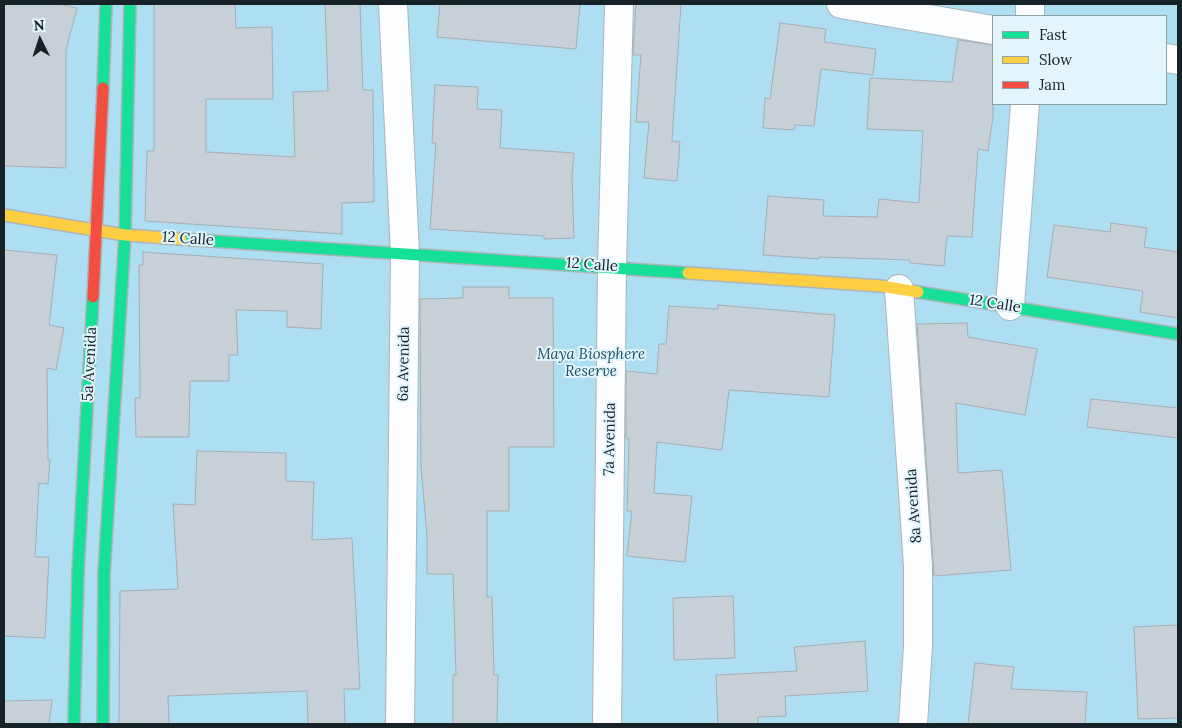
<!DOCTYPE html>
<style>
body{margin:0}
#map{position:relative;width:1182px;height:728px;overflow:hidden;background:#e8f2f7;font-family:Lora,serif}
canvas{display:block}
.frame{position:absolute;inset:0;border:5px solid #162227;pointer-events:none}
.legend{position:absolute;left:992px;top:15px;width:175px;height:90px;box-sizing:border-box;background:#e2f5fd;border:1px solid #90a1a7;margin:0;padding:6px 9px;list-style:none;font-size:15px;color:#162227}
.legend li{display:flex;align-items:center;gap:10px;height:25px}
.legend b{width:25px;border:1px solid #90a1a7}
.north{position:absolute;left:15px;top:15px;width:50px;height:50px;-webkit-text-stroke:4px #e2f5fd;paint-order:stroke;rotate:356deg;font-size:14px;font-weight:700;line-height:20px;text-align:center;color:#162227}
.north::after{content:'';display:block;margin:auto;width:18px;height:22px;background:#162227;clip-path:polygon(50% 0,100% 100%,50% 72%,0 100%)}
</style>
<div id="map">
<canvas width="1182" height="728"></canvas>
<div class="frame"></div>
<ul class="legend">
<li><b style="height:6px;background:#16e098"></b>Fast</li>
<li><b style="height:6px;background:#ffcf43"></b>Slow</li>
<li><b style="height:6px;background:#f24e42"></b>Jam</li>
</ul>
<div class="north">N</div>
</div>
<script>
const ctx = document.querySelector('canvas').getContext('2d');
ctx.lineJoin = 'round';
function paint(path, color) { ctx.fillStyle = color; ctx.fill(path, 'evenodd'); }
const poly = rows => new Path2D(rows.map(r => 'M' + r).join(''));
function trace(path, color, width, dash) { ctx.strokeStyle = color; ctx.lineWidth = width; ctx.lineCap = dash ? 'butt' : 'round'; ctx.setLineDash(dash || []); ctx.stroke(path); }
function drawText(font, color, halo, rows, align = 'center') {
  ctx.font = font + ' Lora,serif'; ctx.lineWidth = 4; ctx.setLineDash([]); ctx.textBaseline = 'middle'; ctx.strokeStyle = halo; ctx.fillStyle = color; for (const [text, x, y, turn = 0] of rows) {
    ctx.save(); ctx.translate(x, y); ctx.rotate((+turn || 0) * Math.PI / 180); ctx.textAlign = isNaN(turn) ? turn : align; if (halo) ctx.strokeText(text, 0, 0); ctx.fillText(text, 0, 0); ctx.restore();
  }
}
const green = poly([
 [4,4,1178,4,1178,724,4,724],
 [993,16,1166,16,1166,104,993,104]
]);
const building = poly([
 [4,4,59,4,77,8,66,50,66,168,4,166,4,4],
 [154,4,235,4,236,28,272,27,273,99,206,99,206,152,295,157,293,92,328,91,325,4,360,4,363,90,373,90,374,202,342,203,342,234,145,221,147,151,154,151,154,4],
 [440,4,580,4,576,49,437,37,440,4],
 [636,4,681,4,672,141,680,142,677,181,644,178,649,122,636,122,641,55,633,55,636,4],
 [780,23,826,29,824,42,876,49,873,75,821,69,814,126,795,125,794,130,763,128,765,98,770,99,780,23],
 [958,40,993,45,993,117,988,151,978,149,972,237,947,236,944,266,910,263,910,260,819,257,819,259,763,255,768,196,824,200,823,216,877,217,879,199,919,203,923,131,867,129,870,78,952,82,958,40],
 [435,85,478,87,477,109,502,110,500,148,574,153,572,176,574,238,544,239,544,236,430,229,436,143,432,143,435,85],
 [1111,223,1147,228,1144,247,1178,252,1178,318,1140,312,1143,291,1047,277,1054,225,1110,232,1111,223],
 [4,250,57,255,49,325,64,328,56,370,47,368,48,460,50,460,48,484,39,483,35,557,49,557,45,638,4,636,4,250],
 [143,252,323,264,321,329,287,327,287,311,236,310,238,355,229,355,229,381,190,381,189,437,136,437,135,398,140,398,139,265,143,265,143,252],
 [463,287,509,287,509,298,553,298,554,447,509,447,509,511,487,511,487,597,492,597,494,675,498,675,497,724,453,724,453,675,456,675,453,574,427,574,427,536,421,466,420,299,463,298,463,287],
 [718,305,835,315,829,397,729,390,722,450,657,442,654,493,692,496,685,562,627,556,632,511,627,511,629,439,626,438,626,371,657,374,659,344,666,344,669,306,718,309,718,305],
 [967,323,968,337,1037,349,1025,415,956,403,958,473,1002,470,1011,570,934,576,917,324,967,323],
 [1091,399,1178,408,1178,438,1087,427,1091,399],
 [197,451,286,453,286,481,314,482,312,540,352,538,360,689,344,689,345,724,308,724,307,691,168,696,169,724,119,724,120,591,178,589,173,504,195,505,197,451],
 [733,596,735,658,674,660,673,598,733,596],
 [1178,625,1178,718,1138,719,1134,627,1178,625],
 [865,641,868,691,785,696,786,716,758,717,758,724,718,724,716,675,797,671,794,647,865,641],
 [975,663,1014,667,1011,689,1087,692,1085,724,968,724,975,663],
 [52,700,49,724,4,724,4,701,52,700]
]);
const street = poly([
 [393,4,405,253,400,724],
 [841,4,993,30],
 [1030,4,1030,16],
 [1166,58,1178,60],
 [899,289,918,566,918,646,913,724],
 [1010,306,1025,104],
 [607,724,612,267,619,4]
]);
const fast = poly([
 [103,88,106,4],
 [181,239,688,273],
 [918,292,1178,334],
 [74,724,78,572,93,297],
 [103,724,104,574,125,235,130,4]
]);
const slow = poly([
 [4,215,125,235,181,239],
 [688,273,881,286,918,292]
]);
const jam = poly([
 [93,297,103,88]
]);
const streetNames = [
 ["12 Calle",188,239,4],
 ["12 Calle",592,265,4],
 ["12 Calle",995,304,9],
 ["5a Avenida",90,364,-87],
 ["6a Avenida",404,364,-89],
 ["7a Avenida",610,439,-89],
 ["8a Avenida",914,506,-94]
];
const parkNames = [
 ["Maya Biosphere",591,355],
 ["Reserve",591,372]
];
paint(green, '#aedef1');
paint(building, '#c8d0d7');
trace(building, '#a5adb3', 1);
trace(street, '#abb5b9', 30);
trace(fast, '#abb5b9', 14);
trace(slow, '#abb5b9', 14);
trace(jam, '#abb5b9', 14);
trace(street, '#fcfdfe', 28);
trace(fast, '#16e098', 11);
trace(slow, '#ffcf43', 11);
trace(jam, '#f24e42', 11);
drawText('15px', '#162227', '#e2f5fd', streetNames);
drawText('italic 15px', '#215062', '#e2f5fd', parkNames);
</script>
